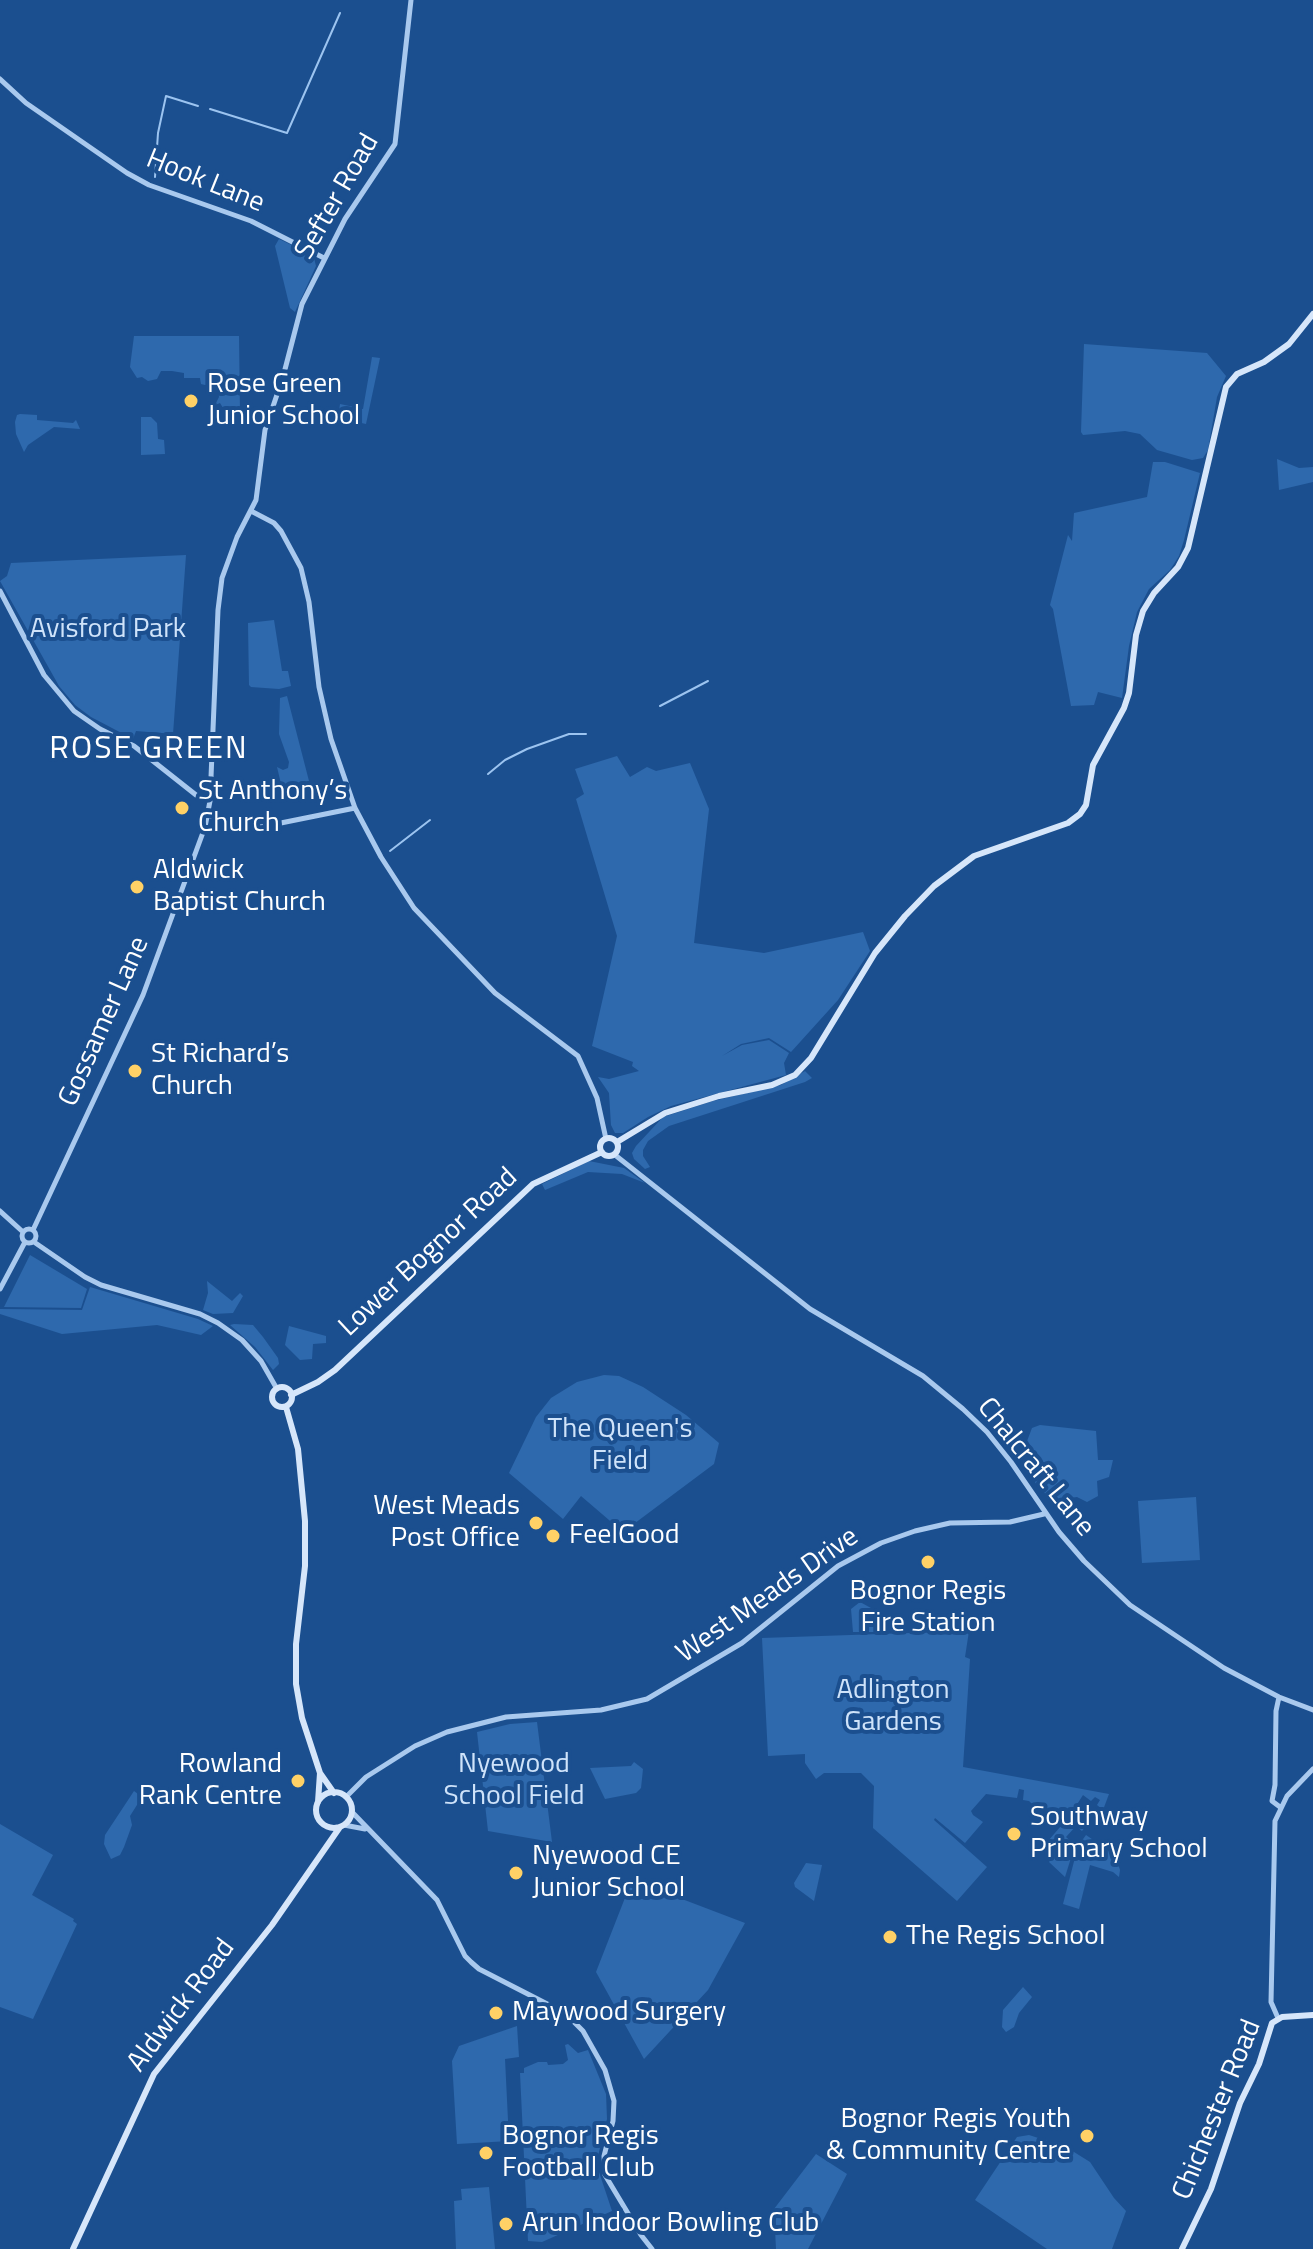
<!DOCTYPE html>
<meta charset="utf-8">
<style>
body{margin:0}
canvas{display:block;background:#1b4f8f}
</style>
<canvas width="1313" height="2249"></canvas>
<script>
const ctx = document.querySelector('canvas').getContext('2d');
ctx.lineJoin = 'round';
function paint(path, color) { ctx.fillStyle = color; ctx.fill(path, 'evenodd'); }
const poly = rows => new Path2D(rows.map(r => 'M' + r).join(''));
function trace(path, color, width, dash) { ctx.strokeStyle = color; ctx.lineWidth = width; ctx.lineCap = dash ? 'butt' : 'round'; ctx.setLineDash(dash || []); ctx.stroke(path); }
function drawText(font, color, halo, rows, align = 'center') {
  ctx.font = font + ' "Titillium Web",sans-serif'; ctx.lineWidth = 8; ctx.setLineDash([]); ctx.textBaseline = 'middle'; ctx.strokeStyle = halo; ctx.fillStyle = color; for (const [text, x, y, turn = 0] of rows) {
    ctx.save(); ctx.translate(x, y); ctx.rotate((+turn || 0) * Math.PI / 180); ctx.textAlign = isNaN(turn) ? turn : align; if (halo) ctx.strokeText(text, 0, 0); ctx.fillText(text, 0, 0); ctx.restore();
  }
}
const green = poly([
 [279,239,306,252,314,258,316,266,295,312,290,308,275,246],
 [134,336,239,336,240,414,233,415,234,425,224,424,221,421,228,416,220,403,215,405,219,397,217,384,205,385,201,384,200,378,184,378,184,373,172,371,161,371,157,379,148,381,142,377,137,378,130,367],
 [1084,344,1207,353,1226,376,1217,397,1208,450,1203,458,1192,460,1157,450,1140,434,1125,431,1083,435,1081,432],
 [372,357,380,358,366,424,338,418,340,404,363,409],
 [20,414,37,415,37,420,73,423,76,420,80,429,54,427,28,445,24,452,16,434,15,422,17,415],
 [141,417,151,417,157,423,158,439,164,440,165,454,141,455],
 [1277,459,1299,468,1313,467,1313,482,1279,490],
 [1153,462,1165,462,1200,473,1184,540,1179,556,1170,570,1149,589,1137,612,1129,646,1122,698,1098,692,1094,705,1071,706,1053,609,1050,605,1068,535,1072,541,1074,513,1147,497],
 [186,555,173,734,136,731,133,739,91,717,75,705,59,686,0,581,7,576,11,563],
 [274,620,282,671,288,671,291,686,279,689,251,687,249,685,248,623],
 [287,696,309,781,282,788,277,767,283,770,288,768,289,762,279,734,280,698],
 [617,756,630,777,647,767,656,771,690,763,709,809,694,943,764,953,863,932,870,951,838,1000,791,1052,769,1038,741,1044,722,1056,742,1045,769,1040,789,1053,784,1063,786,1075,671,1106,648,1117,623,1133,615,1133,611,1125,609,1093,598,1077,609,1079,639,1071,632,1066,633,1062,592,1046,617,936,576,799,584,794,575,769],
 [805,1071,812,1078,805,1082,669,1126,648,1141,643,1150,643,1156,650,1167,645,1169,634,1159,632,1153,636,1146,663,1117,713,1101,781,1085],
 [589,1161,624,1168,645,1183,622,1174,588,1172,545,1190,542,1184],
 [30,1255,87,1289,81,1308,4,1307],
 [207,1281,232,1301,240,1293,243,1296,233,1313,213,1314,203,1310,208,1293],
 [90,1287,198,1319,213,1326,201,1335,157,1325,62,1334,0,1314,0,1309,82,1310],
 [234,1324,253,1325,263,1337,278,1358,279,1364,273,1370,255,1347,230,1325],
 [289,1326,326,1336,326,1343,313,1344,312,1359,300,1360,285,1345],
 [604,1375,619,1376,643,1387,686,1415,719,1443,714,1464,623,1532,581,1496,563,1519,509,1473,536,1417,551,1398,577,1382],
 [1040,1425,1096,1431,1098,1460,1113,1460,1109,1477,1097,1481,1098,1496,1087,1502,1077,1497,1054,1500,1039,1489,1021,1457,1032,1428],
 [1196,1497,1200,1560,1142,1563,1138,1501],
 [860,1602,880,1613,881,1632,853,1632,851,1609],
 [969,1631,965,1657,970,1659,963,1767,1109,1794,1103,1810,1097,1805,1100,1800,1095,1797,1091,1801,1083,1795,1074,1809,1089,1822,1082,1831,1076,1826,1066,1837,1075,1845,1065,1877,1049,1862,1053,1857,1042,1848,1067,1819,1046,1817,1029,1801,1023,1800,1024,1790,1019,1789,1017,1798,986,1794,971,1811,973,1815,983,1822,965,1843,935,1818,934,1820,987,1867,957,1901,873,1828,874,1786,861,1773,824,1773,816,1779,805,1763,805,1754,768,1756,762,1638],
 [537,1722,552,1842,488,1831,477,1732,510,1724],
 [634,1762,643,1769,641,1788,636,1793,605,1799,590,1768,631,1766],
 [134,1791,142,1797,130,1816,132,1825,124,1847,120,1855,111,1859,104,1844,105,1835],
 [0,1824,53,1855,32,1895,74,1919,73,1921,77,1924,33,2019,0,2007],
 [1086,1835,1115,1855,1120,1870,1119,1877,1113,1872,1090,1865,1079,1909,1063,1904,1078,1846],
 [806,1863,822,1865,814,1901,795,1887,794,1883],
 [632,1880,745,1923,708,1990,644,2059,596,1972],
 [1023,1987,1032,1997,1019,2013,1014,2027,1006,2032,1002,2027,1003,2010],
 [517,2026,519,2057,505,2059,509,2141,457,2144,452,2061,459,2046],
 [568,2044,578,2053,588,2050,606,2094,607,2119,598,2156,598,2169,612,2211,542,2242,528,2241,520,2073,524,2073,524,2068,538,2062,547,2062,548,2065,563,2064,568,2060,565,2045],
 [1029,2135,1066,2147,1090,2162,1114,2198,1126,2211,1112,2249,1047,2249,975,2200,1017,2137],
 [816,2154,847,2174,808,2249,776,2249,774,2209],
 [489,2187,495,2249,456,2249,454,2201,462,2200,461,2189]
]);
const stream = poly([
 [210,109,287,133,340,13],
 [155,177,158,133,166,96,198,106],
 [660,706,708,681],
 [488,774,505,760,527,749,569,734,586,734],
 [390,851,430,820]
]);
const tertiary = poly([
 [0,79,26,103,127,173,149,185,251,221,324,258],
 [251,511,274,523,281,531,301,568,309,602,319,687,331,739,355,808,381,857,414,908,495,993,578,1056,597,1098,606,1139],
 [0,591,44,675,74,711,100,729,134,746,196,795,210,801],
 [208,815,248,826,261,827,355,808],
 [615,1155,810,1309,923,1376,963,1409,987,1432,1011,1462,1059,1532,1084,1561,1130,1605,1224,1668,1279,1697,1313,1710],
 [0,1211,23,1232],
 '22 1236a7 7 0 1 1 14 0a7 7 0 1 1-14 0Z',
 [33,1230,143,995,205,827,210,801,218,610,222,578,237,537,256,500,265,430,283,377,302,304,345,219,395,144,411,0],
 [34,1242,85,1277,101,1285,200,1314,218,1323,242,1340,261,1361,277,1389],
 [0,1289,25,1242],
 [1279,1697,1276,1711,1275,1785,1272,1801,1280,1807],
 [346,1797,366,1777,415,1746,447,1732,506,1717,601,1710,647,1699,742,1643,838,1566,881,1543,915,1531,950,1523,1010,1522,1044,1514],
 [352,1812,437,1900,465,1956,471,1962,479,1969,557,2009,571,2019,583,2031,605,2070,614,2101,613,2121,604,2156,605,2175,641,2235,652,2249],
 [344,1825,365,1829],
 [1278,2018,1271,2002,1275,1821,1287,1796,1313,1769]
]);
const secondary = poly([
 '600 1147a9 9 0 1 1 18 0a9 9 0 1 1-18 0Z',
 [617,1142,665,1113,719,1096,772,1085,795,1075,811,1058,875,953,905,916,934,886,974,856,1068,823,1080,814,1086,805,1093,765,1124,708,1129,693,1136,635,1143,611,1154,593,1178,567,1188,548,1226,387,1237,374,1264,362,1289,344,1313,314],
 '272 1397a10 10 0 1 1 20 0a10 10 0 1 1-20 0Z',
 [291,1395,318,1382,335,1370,533,1184,602,1152],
 [286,1407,298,1449,305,1521,305,1566,296,1644,296,1684,302,1718,320,1773,334,1793],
 '316 1810a18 18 0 1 1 36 0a18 18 0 1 1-36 0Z',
 [318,1802,320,1773],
 [73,2249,154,2074,272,1925,340,1827],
 [1182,2249,1211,2189,1240,2103,1259,2064,1272,2023,1282,2017,1313,2015]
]);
const markers = [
 [191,401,8,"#ffd166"],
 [182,808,8,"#ffd166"],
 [137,887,8,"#ffd166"],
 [135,1071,8,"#ffd166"],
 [536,1523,8,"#ffd166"],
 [553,1536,8,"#ffd166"],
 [928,1562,8,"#ffd166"],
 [298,1781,8,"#ffd166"],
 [1014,1834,8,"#ffd166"],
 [516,1873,8,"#ffd166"],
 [890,1937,8,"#ffd166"],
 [496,2013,8,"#ffd166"],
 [1087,2136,8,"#ffd166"],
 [486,2153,8,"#ffd166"],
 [506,2224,8,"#ffd166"]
];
const streetNames = [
 ["Hook Lane",205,182,22],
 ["Sefter Road",338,197,-60],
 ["Gossamer Lane",105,1022,-66],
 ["Lower Bognor Road",429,1253,-43],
 ["Chalcraft Lane",1035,1468,51],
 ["West Meads Drive",768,1596,-35],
 ["Aldwick Road",182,2006,-53],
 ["Chichester Road",1218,2110,-68]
];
const poiNames = [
 ["Rose Green",207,385],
 ["Junior School",207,417],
 ["St Anthony’s",198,792],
 ["Church",198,824],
 ["Aldwick",153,871],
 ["Baptist Church",153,903],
 ["St Richard’s",151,1055],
 ["Church",151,1087],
 ["West Meads",520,1507,"right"],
 ["Post Office",520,1539,"right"],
 ["FeelGood",569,1536],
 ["Bognor Regis",928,1592,"center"],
 ["Fire Station",928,1624,"center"],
 ["Rowland",282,1765,"right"],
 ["Rank Centre",282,1797,"right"],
 ["Southway",1030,1818],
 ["Primary School",1030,1850],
 ["Nyewood CE",532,1857],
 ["Junior School",532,1889],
 ["The Regis School",906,1937],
 ["Maywood Surgery",512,2013],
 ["Bognor Regis Youth",1071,2120,"right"],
 ["& Community Centre",1071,2152,"right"],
 ["Bognor Regis",502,2137],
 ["Football Club",502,2169],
 ["Arun Indoor Bowling Club",522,2224]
];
const parkNames = [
 ["Avisford Park",108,630],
 ["The Queen's",620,1430],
 ["Field",620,1462],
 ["Adlington",893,1691],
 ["Gardens",893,1723],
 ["Nyewood",514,1765],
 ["School Field",514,1797]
];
const quarterNames = [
 ["ROSE GREEN",149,750]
];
paint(green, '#2e69ad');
trace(stream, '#9cc4f0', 2);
trace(tertiary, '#a9c9ee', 5);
trace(secondary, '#d6e6fa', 6);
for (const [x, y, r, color] of markers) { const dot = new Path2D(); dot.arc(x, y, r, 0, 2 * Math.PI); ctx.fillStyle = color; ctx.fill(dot); trace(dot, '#1b4f8f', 3); }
drawText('28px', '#fff', '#1b4f8f', streetNames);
drawText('28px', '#fff', '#1b4f8f', poiNames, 'left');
drawText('28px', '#cfe3fa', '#1b4f8f', parkNames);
ctx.letterSpacing = '2px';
drawText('32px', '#fff', '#1b4f8f', quarterNames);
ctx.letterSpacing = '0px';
</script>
